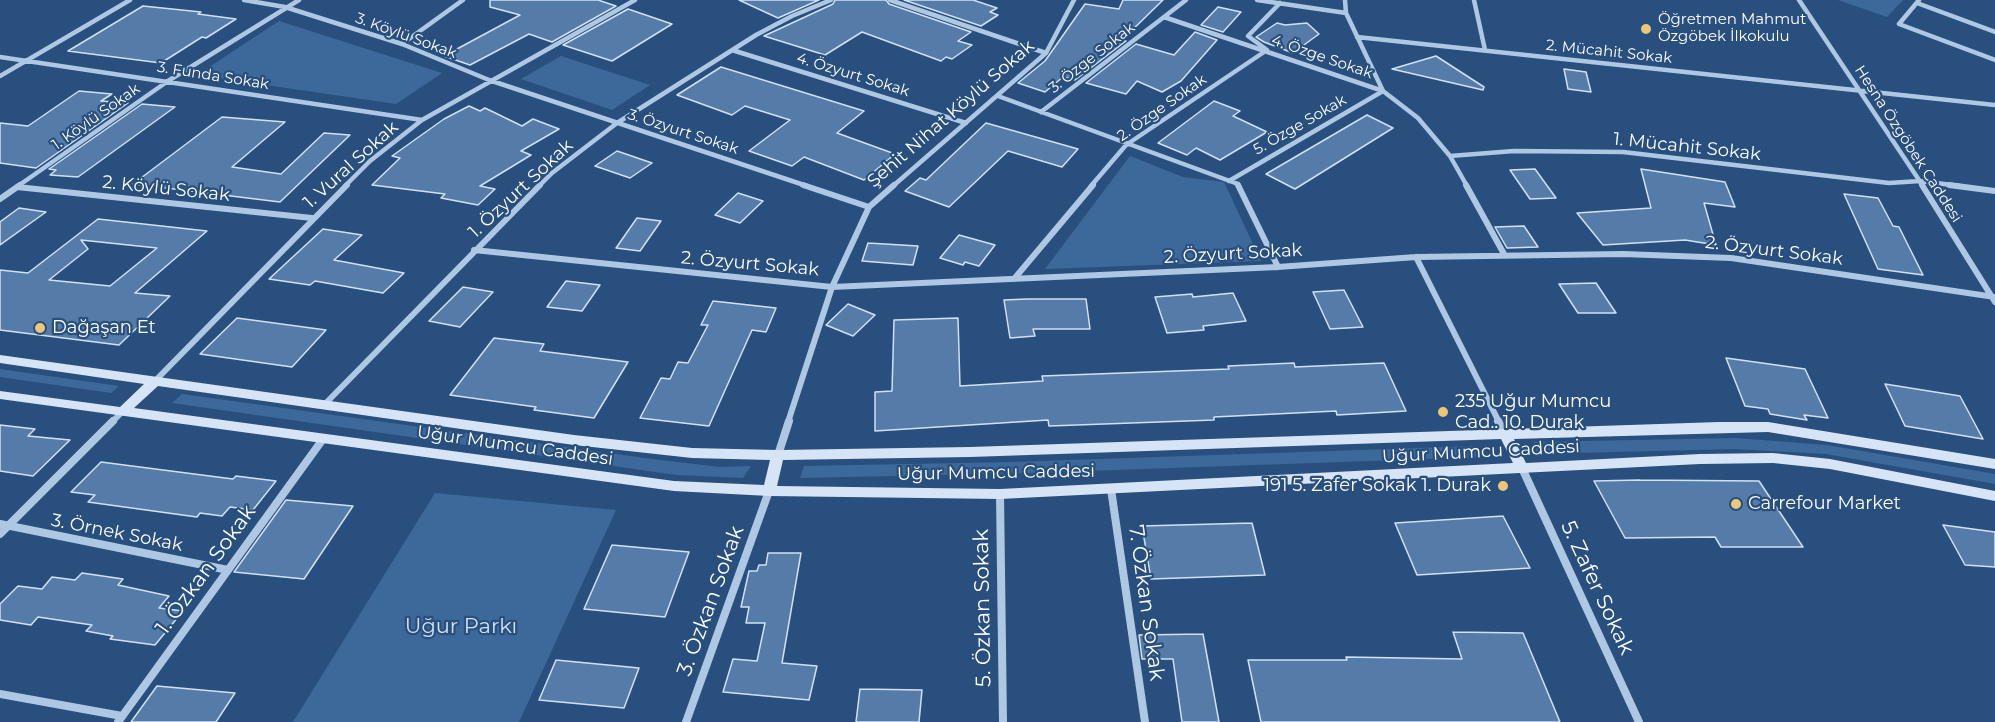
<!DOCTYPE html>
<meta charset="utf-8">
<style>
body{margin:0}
canvas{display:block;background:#284f7d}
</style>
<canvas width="1995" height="722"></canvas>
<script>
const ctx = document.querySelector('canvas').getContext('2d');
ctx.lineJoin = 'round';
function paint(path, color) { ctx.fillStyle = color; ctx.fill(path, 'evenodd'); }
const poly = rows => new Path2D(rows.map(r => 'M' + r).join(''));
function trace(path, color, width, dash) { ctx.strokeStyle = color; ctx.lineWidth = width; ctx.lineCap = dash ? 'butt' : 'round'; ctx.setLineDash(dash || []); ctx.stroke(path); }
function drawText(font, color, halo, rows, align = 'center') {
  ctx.font = font + ' Montserrat,sans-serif'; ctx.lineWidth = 4.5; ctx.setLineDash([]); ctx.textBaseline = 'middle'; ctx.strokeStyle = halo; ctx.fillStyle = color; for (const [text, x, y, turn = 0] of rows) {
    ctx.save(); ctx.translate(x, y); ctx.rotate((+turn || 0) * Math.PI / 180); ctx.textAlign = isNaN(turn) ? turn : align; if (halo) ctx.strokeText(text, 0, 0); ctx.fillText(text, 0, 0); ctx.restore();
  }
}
const green = poly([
 [1838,0,1903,0,1887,17],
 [279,21,442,73,396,104,197,75],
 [561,56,650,85,612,110,521,79],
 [1130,156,1183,177,1224,182,1261,261,1045,269],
 [0,369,119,386,111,393,0,377],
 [182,394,652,459,720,467,751,466,743,478,676,475,172,403],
 [1736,438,1827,445,1995,474,1995,484,1826,454,1734,449,1537,454,1534,442],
 [1476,446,1482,457,1030,473,800,478,804,466,1013,462],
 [435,493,616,510,519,722,293,722]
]);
const building = poly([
 [490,0,598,0,616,6,552,42,529,34,470,65,444,56,520,15,490,7,490,0],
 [739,0,819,0,778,18,739,0],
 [835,0,886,0,889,4,971,32,958,41,972,45,952,59,946,57,941,61,862,32,825,55,764,36,833,4,835,0],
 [904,0,973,0,997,8,990,12,998,15,981,26,904,0],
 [1123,0,1163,0,1122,40,1126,41,1075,80,1063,77,1045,92,1018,83,1045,61,1085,4,1119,9,1123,0],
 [143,6,201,12,198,14,236,19,206,38,202,37,161,63,68,51,143,6],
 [1218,7,1241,12,1223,32,1201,25,1218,7],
 [628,9,672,24,612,61,563,45,628,9],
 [1277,23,1285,25,1307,23,1319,34,1293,53,1264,42,1256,37,1277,23],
 [1195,32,1217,40,1181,81,1162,92,1137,81,1126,94,1086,83,1136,44,1174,55,1195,32],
 [1436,56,1484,87,1483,90,1392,69,1436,56],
 [721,67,864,111,837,133,895,154,864,180,804,157,792,166,749,151,790,120,745,106,732,115,677,95,721,67],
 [1564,69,1586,72,1591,92,1568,89,1564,69],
 [79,91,112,94,101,101,128,103,36,168,0,163,0,123,28,126,79,91],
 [1214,101,1240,111,1233,116,1267,132,1220,160,1196,148,1187,155,1158,143,1214,101],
 [142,104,175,107,78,177,50,175,56,170,49,169,142,104],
 [469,106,480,111,485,108,522,126,533,119,559,129,521,151,531,155,480,186,495,189,478,205,441,198,445,194,372,185,400,158,392,156,444,119,469,106],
 [1367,115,1393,128,1295,189,1266,174,1367,115],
 [222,117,285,122,232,167,281,174,324,133,350,135,280,202,133,184,222,117],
 [986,123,1078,149,1062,167,1008,151,949,207,905,191,920,178,926,180,986,123],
 [617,151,652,163,630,178,595,166,617,151],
 [1535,169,1556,198,1530,199,1510,170,1535,169],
 [1641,169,1725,182,1735,207,1704,203,1716,245,1685,240,1603,245,1577,213,1651,208,1641,169],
 [738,193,763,201,740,223,715,215,738,193],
 [1844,194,1878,198,1893,226,1899,227,1923,275,1878,269,1844,194],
 [19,208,46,212,0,245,0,222,19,208],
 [637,218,661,221,640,251,616,248,637,218],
 [98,219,207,231,135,293,170,296,119,345,0,330,0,270,28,273,98,219],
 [81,240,157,248,110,286,49,280,88,249,81,240],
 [1524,226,1538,247,1507,248,1495,227,1524,226],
 [323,229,362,235,334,260,404,273,383,293,315,281,310,285,269,279,323,229],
 [959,235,995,245,979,266,965,262,963,265,940,258,959,235],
 [868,243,918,246,913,265,862,261,868,243],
 [566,281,600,285,582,311,547,307,566,281],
 [1596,283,1616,313,1578,313,1559,284,1596,283],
 [463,287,493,292,460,327,429,321,463,287],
 [1344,290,1363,327,1330,329,1313,292,1344,290],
 [1233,293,1246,321,1203,326,1204,330,1167,333,1155,297,1192,294,1193,297,1233,293],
 [1027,299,1086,299,1090,329,1033,329,1035,336,1010,338,1004,300,1027,299],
 [713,301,776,308,766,332,752,330,709,426,640,418,661,378,670,379,678,362,688,363,708,325,701,325,713,301],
 [848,304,875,315,853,336,826,325,848,304],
 [237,318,326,330,292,367,200,354,237,318],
 [958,318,960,386,1043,381,1042,376,1229,369,1228,366,1294,363,1295,367,1384,363,1406,411,1337,415,1336,411,1214,417,1214,420,1049,426,1048,420,875,431,875,392,892,391,894,320,958,318],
 [494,338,544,344,540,351,628,362,594,418,534,410,536,407,450,395,494,338],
 [1726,358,1805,369,1828,418,1804,415,1807,420,1770,414,1768,409,1745,406,1726,358],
 [1885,384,1960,396,1983,439,1905,426,1885,384],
 [0,425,35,429,28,436,70,440,33,476,0,471,0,425],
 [101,462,233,479,236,476,276,481,253,510,230,507,222,516,200,513,197,517,88,502,95,495,71,492,101,462],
 [1640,480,1759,481,1803,547,1721,547,1715,537,1625,538,1594,481,1640,480],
 [286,500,353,506,304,579,234,572,286,500],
 [1503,516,1530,568,1417,575,1395,523,1503,516],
 [1252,523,1265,575,1151,579,1142,526,1252,523],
 [1943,525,1995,532,1995,567,1965,565,1943,525],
 [612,545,689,552,665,617,584,609,612,545],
 [768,553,801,553,782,663,817,666,809,700,723,692,733,659,757,661,765,623,746,623,749,607,741,607,749,571,757,571,759,565,766,565,768,553],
 [82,573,123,579,118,585,169,596,159,608,183,611,155,645,110,639,113,636,86,631,92,625,38,617,31,625,0,620,0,604,18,586,42,589,52,577,75,580,82,573],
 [1453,632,1523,633,1560,722,1261,722,1248,660,1347,660,1346,657,1462,659,1453,632],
 [1203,634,1219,722,1182,722,1173,659,1142,659,1139,635,1203,634],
 [556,660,639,668,624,708,539,700,556,660],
 [157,686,235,693,216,722,131,722,157,686],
 [860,689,922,690,919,722,856,722,860,689]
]);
const streetFar2 = poly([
 [244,0,285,7,402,44,489,80,807,186],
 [890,0,1046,53],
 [1257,0,1346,13],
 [1474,0,1485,50],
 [1799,0,1923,186],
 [1919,0,1899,24,1995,60],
 [1917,3,1995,32],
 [1164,17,1383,91,1418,118,1450,156,1467,186],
 [1357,37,1995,105],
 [402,44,463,0],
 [732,50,966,123],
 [0,57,422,120],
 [0,76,130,0],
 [998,96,1238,184,1239,186],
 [1041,112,1186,0],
 [1450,156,1514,151,1623,152,1889,183,1920,181,1960,186],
 [1229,181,1383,91,1346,13,1345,0],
 [18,186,168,81,299,0],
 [345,186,370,161,422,120,635,0],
 [539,186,552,173,617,123,756,35,792,16,831,0],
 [893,186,1046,53,1074,0],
 [1091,186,1126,145,1267,50,1248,36,1280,3]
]);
const streetFar1 = poly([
 [803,185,869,207],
 [1238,185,1278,267],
 [1466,185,1504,254],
 [1922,185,1995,302],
 [1949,185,1995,191],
 [17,187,312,218],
 [0,199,20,185],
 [474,250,832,287,1278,267,1416,257,1623,254,1731,258,1995,297],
 [1416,257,1499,422],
 [1014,279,1093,185],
 [155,381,347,185],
 [324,405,540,185],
 [112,422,122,412],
 [788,422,832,287,869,207,894,185]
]);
const street = poly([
 [1498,421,1505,434],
 [778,455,789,421],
 [1522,468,1639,722],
 [1111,489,1145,722],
 [1000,494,1003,722],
 [0,524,228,570],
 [0,534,113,421],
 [0,694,122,716],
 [118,722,323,439],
 [686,722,769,491]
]);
const secondary = poly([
 [0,355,574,435,692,448,778,450,970,447,1719,422,1768,422,1995,459,1995,469,1768,432,1514,439,1526,463,1700,454,1773,453,1830,459,1995,491,1995,501,1830,469,1773,463,1700,464,1000,499,769,496,674,491,0,399,0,391,120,407,144,384,0,363,0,355],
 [158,386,574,445,692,458,770,460,764,485,674,481,134,408,158,386],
 [1501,439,1513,463,1000,489,777,486,783,460,970,457,1501,439]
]);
const markers = [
 [1646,29,6,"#ecc775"],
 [40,328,6,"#ecc775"],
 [1443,412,6,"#ecc775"],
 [1503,486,6,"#ecc775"],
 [1736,504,6,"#ecc775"]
];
const farPoinames = [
 ["Öğretmen Mahmut",1658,20],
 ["Özgöbek İlkokulu",1658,37]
];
const farStreetnames = [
 ["3. Köylü Sokak",406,36,20],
 ["2. Mücahit Sokak",1609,52,6],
 ["4. Özge Sokak",1322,57,19],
 ["3. Özge Sokak",1092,58,-38],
 ["4. Özyurt Sokak",853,75,17],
 ["3. Funda Sokak",213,76,9],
 ["2. Özge Sokak",1162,108,-35],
 ["1. Köylü Sokak",96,117,-35],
 ["5. Özge Sokak",1300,125,-30],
 ["3. Özyurt Sokak",683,132,18],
 ["Hesna Özgöbek Caddesi",1908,144,57]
];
const streetNames = [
 ["Şehit Nihat Köylü Sokak",951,114,-41],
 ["1. Mücahit Sokak",1687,147,6],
 ["1. Vural Sokak",351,165,-42],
 ["2. Köylü Sokak",166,189,6],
 ["1. Özyurt Sokak",521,189,-43],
 ["2. Özyurt Sokak",1774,251,7],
 ["2. Özyurt Sokak",1233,254,-3],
 ["2. Özyurt Sokak",750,264,5],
 ["Uğur Mumcu Caddesi",515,446,8],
 ["Uğur Mumcu Caddesi",1481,452,-3],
 ["Uğur Mumcu Caddesi",996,473,-1],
 ["3. Örnek Sokak",117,533,11]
];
const poiNames = [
 ["Dağaşan Et",52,328],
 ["235 Uğur Mumcu",1455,402],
 ["Cad.. 10. Durak",1455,423],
 ["191 5. Zafer Sokak 1. Durak",1491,486,"right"],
 ["Carrefour Market",1748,504]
];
const nearStreetnames = [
 ["1. Özkan Sokak",206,570,-54],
 ["5. Zafer Sokak",1597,588,65],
 ["3. Özkan Sokak",711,601,-70],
 ["7. Özkan Sokak",1146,603,82],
 ["5. Özkan Sokak",983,608,-91]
];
const nearParknames = [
 ["Uğur Parkı",461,627]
];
paint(green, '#3c699a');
paint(building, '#557ba8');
trace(building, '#d0e1f4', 1.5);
trace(streetFar2, '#aec8e4', 4.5);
trace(streetFar1, '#aec8e4', 6);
trace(street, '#aec8e4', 8);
paint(secondary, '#d7e4f5');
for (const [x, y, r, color] of markers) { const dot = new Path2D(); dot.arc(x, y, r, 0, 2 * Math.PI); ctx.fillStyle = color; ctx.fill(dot); trace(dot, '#284f7d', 2); }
drawText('15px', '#fff', '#284f7d', farPoinames, 'left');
drawText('15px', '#fff', '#284f7d', farStreetnames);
drawText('18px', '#fff', '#284f7d', streetNames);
drawText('18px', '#fff', '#284f7d', poiNames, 'left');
drawText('21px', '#fff', '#284f7d', nearStreetnames);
drawText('21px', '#d0e1f4', '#284f7d', nearParknames);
</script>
